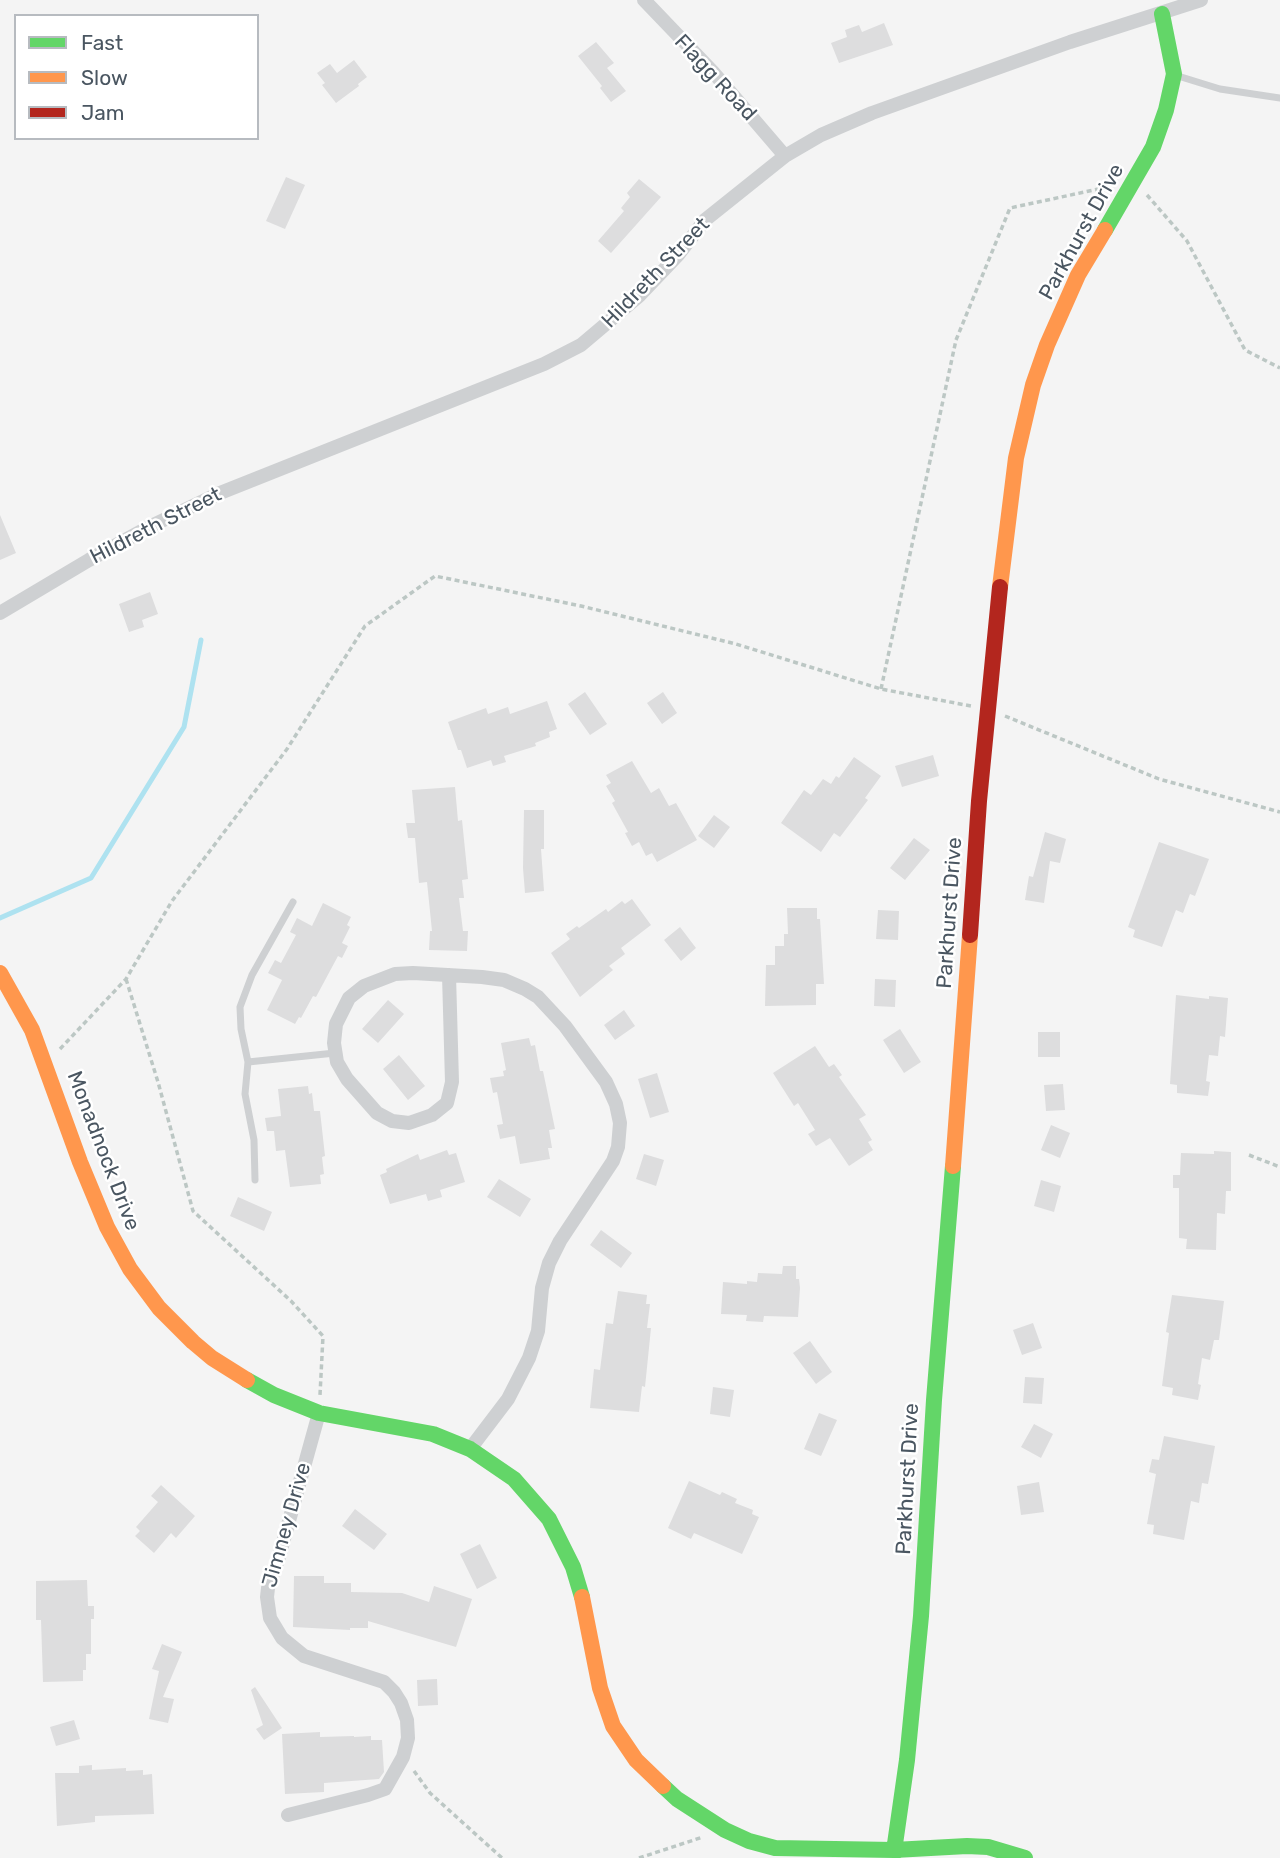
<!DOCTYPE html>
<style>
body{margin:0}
#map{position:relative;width:1280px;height:1858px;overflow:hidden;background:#f4f4f4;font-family:Rubik,sans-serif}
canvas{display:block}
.legend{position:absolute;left:14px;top:14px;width:245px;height:126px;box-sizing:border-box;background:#fff;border:2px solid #b7bbc0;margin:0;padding:9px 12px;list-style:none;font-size:21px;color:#4a5661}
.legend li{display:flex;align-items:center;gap:14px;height:35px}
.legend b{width:35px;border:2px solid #b7bbc0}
</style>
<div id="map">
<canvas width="1280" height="1858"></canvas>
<ul class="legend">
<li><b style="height:9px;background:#63d668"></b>Fast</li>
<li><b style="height:9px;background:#ff974d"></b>Slow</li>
<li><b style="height:9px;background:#b3261e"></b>Jam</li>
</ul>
</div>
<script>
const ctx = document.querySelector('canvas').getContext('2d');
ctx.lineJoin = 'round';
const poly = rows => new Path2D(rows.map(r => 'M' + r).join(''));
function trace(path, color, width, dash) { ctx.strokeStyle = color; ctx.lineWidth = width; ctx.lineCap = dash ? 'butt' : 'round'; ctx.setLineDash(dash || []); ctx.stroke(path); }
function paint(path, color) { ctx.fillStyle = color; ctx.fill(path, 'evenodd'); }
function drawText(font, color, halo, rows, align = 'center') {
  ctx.font = font + ' Rubik,sans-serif'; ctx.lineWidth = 5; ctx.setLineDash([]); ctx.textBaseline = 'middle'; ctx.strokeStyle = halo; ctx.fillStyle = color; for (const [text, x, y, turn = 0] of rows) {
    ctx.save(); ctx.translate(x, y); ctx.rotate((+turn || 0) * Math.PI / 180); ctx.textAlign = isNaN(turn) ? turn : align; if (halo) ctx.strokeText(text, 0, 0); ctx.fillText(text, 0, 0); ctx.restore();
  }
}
const stream = poly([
 [0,918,91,878,184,727,201,640]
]);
const building = poly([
 [884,23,893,45,839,63,831,43,847,37,845,30,859,25,862,32],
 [596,42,614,63,607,68,626,91,611,102,600,88,602,86,578,56],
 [354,60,367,77,358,84,359,86,336,103,322,85,325,83,317,73,330,64,337,73],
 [286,177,305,185,285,229,266,221],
 [639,179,661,197,611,253,598,241,624,211,621,208,630,197,627,193],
 [0,515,16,553,0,560],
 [150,592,158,614,142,620,144,627,129,632,119,604],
 [585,692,607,724,590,735,568,704],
 [663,692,677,713,662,724,647,703],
 [547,701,557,729,549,732,550,737,535,743,536,746,504,756,506,762,493,766,491,760,467,768,461,750,458,750,448,722,486,708,488,714,508,707,510,714],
 [933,755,939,776,902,787,895,766],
 [854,757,881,776,865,798,868,800,840,837,834,833,821,852,781,823,804,790,811,795,823,779,831,784,836,776,839,778],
 [632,761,651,793,659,788,669,806,676,803,697,840,657,862,652,853,646,856,639,842,632,846,625,833,628,832,612,803,615,801,606,786,611,783,606,775],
 [455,787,458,821,462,820,468,879,462,880,464,898,459,898,463,931,468,931,467,951,429,950,430,931,432,931,427,882,419,883,415,838,408,838,406,823,415,823,412,790],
 [524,810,544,810,544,849,541,849,544,891,525,893,523,868],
 [714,815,730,827,714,848,698,836],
 [1045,832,1066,839,1060,863,1050,861,1044,903,1025,900,1029,876,1033,877],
 [914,838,930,850,905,880,890,868],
 [1159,842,1209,859,1195,896,1190,894,1183,913,1176,910,1162,947,1133,937,1135,930,1128,927],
 [632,899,651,925,621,948,625,954,609,966,613,970,580,997,551,953,570,939,566,934,577,926,579,928,606,909,608,912,622,901,625,904],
 [323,903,351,917,347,925,350,927,342,943,348,946,342,958,338,956,316,997,313,996,301,1018,299,1017,295,1024,267,1010,282,980,268,973,275,960,281,963,296,935,290,932,297,918,312,926],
 [787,908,817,908,817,919,820,919,824,984,816,984,816,1005,765,1006,766,965,775,965,775,946,784,946,784,934,788,934],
 [878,910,899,911,898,940,876,939],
 [680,927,696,948,681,961,664,940],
 [875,979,896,980,895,1007,874,1006],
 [1176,995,1209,999,1209,996,1228,998,1225,1037,1220,1036,1218,1056,1209,1055,1206,1081,1210,1082,1208,1096,1177,1093,1177,1085,1170,1084],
 [388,1000,404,1014,378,1043,362,1029],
 [624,1010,635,1026,615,1040,604,1025],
 [900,1029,921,1062,904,1073,883,1040],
 [1038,1032,1060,1032,1060,1057,1038,1057],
 [529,1038,531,1046,535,1045,540,1071,543,1071,555,1129,549,1130,552,1148,548,1148,550,1159,520,1164,515,1136,500,1139,497,1125,503,1124,497,1092,493,1093,490,1078,504,1076,503,1071,506,1070,501,1043],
 [815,1046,829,1067,834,1064,842,1075,839,1077,866,1115,859,1119,872,1140,868,1142,873,1150,849,1166,830,1138,816,1146,808,1134,815,1130,798,1103,794,1106,773,1073],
 [399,1055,425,1086,408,1100,383,1069],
 [657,1073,669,1112,650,1118,638,1079],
 [1063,1084,1065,1110,1046,1111,1044,1085],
 [308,1086,309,1094,312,1093,314,1111,320,1111,325,1156,322,1157,324,1174,320,1175,321,1184,290,1187,285,1150,276,1151,274,1131,267,1131,265,1118,281,1116,278,1089],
 [1051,1125,1070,1133,1060,1158,1041,1150],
 [447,1150,449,1155,456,1153,465,1182,440,1190,442,1197,428,1201,426,1194,390,1204,380,1175,387,1172,386,1169,418,1154,420,1160],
 [1214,1151,1231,1152,1231,1191,1226,1191,1225,1214,1217,1213,1216,1250,1186,1249,1187,1239,1179,1238,1179,1188,1173,1188,1173,1175,1180,1175,1181,1153,1214,1154],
 [644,1154,664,1160,656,1186,636,1179],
 [499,1179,531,1199,520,1217,487,1197],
 [1041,1180,1061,1186,1054,1212,1034,1206],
 [238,1197,272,1212,264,1231,230,1216],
 [601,1230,632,1253,621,1268,590,1245],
 [783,1266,796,1266,796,1279,799,1279,800,1288,798,1317,764,1316,763,1322,746,1321,747,1315,721,1314,723,1282,747,1284,747,1281,757,1282,758,1273,782,1274],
 [618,1291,647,1295,646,1304,650,1304,647,1328,651,1328,645,1387,642,1386,639,1412,590,1408,594,1369,600,1370,606,1323,613,1324],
 [1172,1295,1224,1301,1219,1340,1214,1340,1210,1360,1202,1358,1198,1384,1201,1385,1198,1400,1172,1395,1173,1388,1162,1386,1169,1333,1166,1332],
 [1033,1323,1042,1348,1022,1355,1013,1330],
 [810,1341,832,1372,816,1384,793,1353],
 [1025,1377,1044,1378,1042,1404,1023,1403],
 [713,1387,734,1390,730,1417,710,1414],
 [819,1413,837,1420,821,1456,804,1449],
 [1034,1424,1053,1434,1041,1458,1021,1447],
 [1164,1436,1215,1446,1208,1484,1202,1483,1199,1503,1191,1501,1184,1540,1153,1534,1154,1525,1147,1524,1156,1474,1149,1472,1152,1459,1159,1460],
 [689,1481,720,1495,722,1492,737,1499,735,1503,753,1510,752,1514,759,1517,742,1554,694,1533,691,1539,668,1528],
 [1039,1482,1044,1512,1021,1515,1017,1486],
 [161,1485,195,1516,176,1538,171,1533,154,1553,135,1536,140,1531,136,1527,158,1502,151,1496],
 [355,1509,387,1534,374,1550,342,1526],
 [480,1544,497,1578,477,1589,460,1554],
 [294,1576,324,1576,324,1583,351,1583,351,1592,402,1593,429,1602,434,1586,472,1599,456,1647,368,1621,368,1628,350,1628,350,1630,293,1627],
 [87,1580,88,1606,94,1606,94,1619,91,1619,91,1654,86,1654,86,1670,83,1670,83,1681,43,1682,41,1620,36,1620,36,1581],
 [162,1644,182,1652,163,1697,174,1699,168,1723,149,1719,159,1671,152,1669],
 [437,1679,438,1705,418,1706,417,1680],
 [255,1687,282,1728,264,1740,256,1729,263,1725,251,1690],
 [74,1720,80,1739,56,1746,50,1727],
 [320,1732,320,1737,354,1736,354,1737,371,1736,371,1740,382,1740,384,1772,379,1779,324,1783,324,1792,285,1794,282,1734],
 [92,1765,92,1770,126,1768,126,1771,143,1770,143,1775,152,1774,154,1814,95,1816,95,1822,57,1826,55,1773,79,1773,79,1766]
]);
const path = poly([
 [1147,195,1187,241,1245,350,1280,368],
 [881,689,956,340,1010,208,1108,187],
 [1005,716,1159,779,1280,812],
 [126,979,158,1082,193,1211,291,1301,323,1336,320,1395],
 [60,1049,126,979,172,901,287,749,365,626,435,576,581,606,736,644,881,689,971,706],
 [1249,1155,1280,1167],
 [414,1771,430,1793,502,1858],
 [639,1858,703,1837]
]);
const lane = poly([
 [1178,76,1220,89,1280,98],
 [248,1062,335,1053],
 [255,1180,254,1140,245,1094,248,1062,241,1029,240,1007,252,975,293,902]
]);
const street = poly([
 [644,0,713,72,785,156],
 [0,613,89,560,151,526,220,493,544,364,581,345,639,296,678,255,705,220,785,156,821,135,872,113,1070,42,1201,0],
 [449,975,452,1082,447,1103,432,1115,409,1123,392,1121,377,1113,347,1079,337,1062,334,1043,336,1024,349,998,364,986,395,974,413,973,482,977,504,980,525,989,538,997,565,1026,606,1082,616,1104,620,1123,618,1147,613,1161,560,1241,549,1263,542,1288,538,1331,529,1358,508,1399,470,1449],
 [288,1815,368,1795,385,1789,403,1757,408,1738,407,1720,401,1703,394,1692,384,1682,304,1656,282,1638,270,1618,267,1597,268,1588,279,1557,319,1413]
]);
const fast = poly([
 [1105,230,1153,147,1166,110,1174,74,1162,14],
 [247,1380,274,1395,319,1413,433,1434,470,1449,514,1479,549,1519,573,1567,582,1597],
 [663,1786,677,1799,725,1830,749,1841,775,1848,894,1850,967,1846,988,1847,1025,1858],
 [893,1858,907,1760,921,1616,934,1400,953,1166]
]);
const slow = poly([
 [1000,587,1016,458,1033,385,1047,345,1078,275,1105,230],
 [0,973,32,1030,80,1162,107,1227,130,1269,159,1308,193,1342,212,1358,247,1380],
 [953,1166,970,935],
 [582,1597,600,1688,613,1726,636,1760,663,1786]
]);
const jam = poly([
 [970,935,979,801,1000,587]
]);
const streetNames = [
 ["Flagg Road",715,78,47],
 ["Parkhurst Drive",1082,232,-61],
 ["Hildreth Street",656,273,-46],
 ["Hildreth Street",156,526,-27],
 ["Parkhurst Drive",950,913,-86],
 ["Monadnock Drive",103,1151,69],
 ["Parkhurst Drive",908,1479,-87],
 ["Jimney Drive",287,1525,-74]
];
trace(stream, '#aee2f0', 5);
paint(building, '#ddddde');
trace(path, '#bcc7c4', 3.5, [5, 3.5]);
trace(lane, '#ced0d2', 7);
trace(street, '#ced0d2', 14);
trace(fast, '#63d668', 16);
trace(slow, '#ff974d', 16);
trace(jam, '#b3261e', 16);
drawText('21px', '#4a5661', '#fff', streetNames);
</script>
